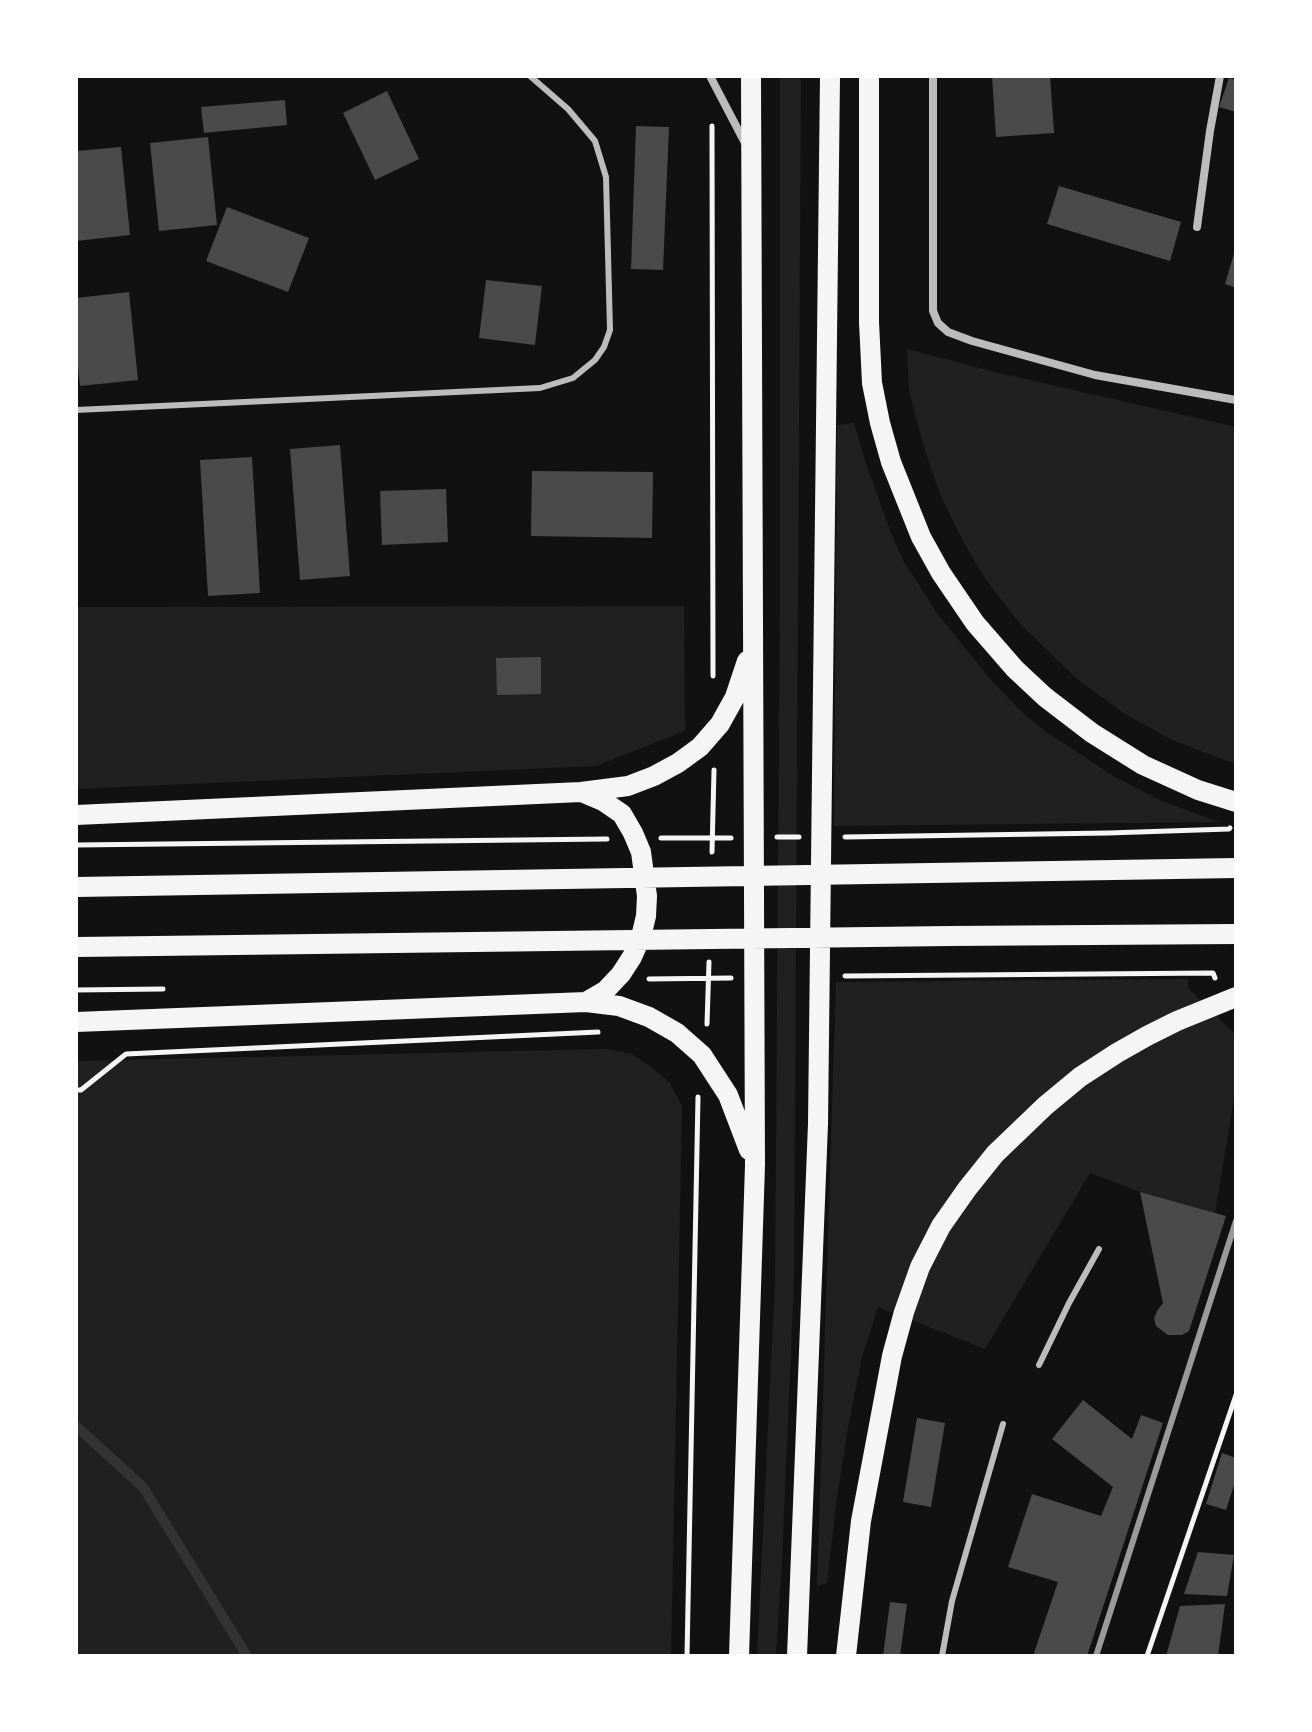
<!DOCTYPE html>
<style>
body{margin:0}
#map{position:relative;width:1312px;height:1732px;overflow:hidden;background:#111;font-family:"Sofia Sans Condensed",sans-serif}
canvas{display:block}
.frame{position:absolute;inset:0;border:78px solid #fff;pointer-events:none}
</style>
<div id="map">
<canvas width="1312" height="1732"></canvas>
<div class="frame"></div>
</div>
<script>
const ctx = document.querySelector('canvas').getContext('2d');
ctx.lineJoin = 'round';
function paint(path, color) { ctx.fillStyle = color; ctx.fill(path, 'evenodd'); }
const poly = rows => new Path2D(rows.map(r => 'M' + r).join(''));
function trace(path, color, width, dash) { ctx.strokeStyle = color; ctx.lineWidth = width; ctx.lineCap = dash ? 'butt' : 'round'; ctx.setLineDash(dash || []); ctx.stroke(path); }
const green = poly([
 [780,76,801,76,794,1281,782,1561,776,1656,757,1656,775,1282,780,593],
 [907,349,999,373,1236,427,1236,764,1174,741,1125,714,1077,679,1020,624,984,577,964,543,940,494,925,451,914,410,909,389],
 [854,423,867,467,892,535,903,560,937,613,991,680,1024,714,1045,731,1115,777,1160,800,1219,822,834,826,837,425],
 [684,606,685,731,596,766,76,789,76,607],
 [1188,979,1188,988,1236,1035,1236,1087,1215,1213,1140,1192,1090,1173,985,1349,878,1307,862,1357,848,1428,837,1497,827,1583,817,1586,836,982],
 [607,1049,632,1054,651,1067,669,1082,682,1106,671,1656,76,1656,76,1061]
]);
const stream = poly([
 [76,1426,143,1487,247,1656]
]);
const building = poly([
 [992,76,1050,76,1054,133,996,137],
 [1229,78,1236,80,1236,112,1219,107],
 [387,91,419,159,375,180,343,113],
 [285,100,287,125,204,133,201,107],
 [636,126,669,127,663,270,631,269],
 [208,137,217,225,159,231,150,143],
 [121,147,130,235,76,241,76,151],
 [1059,186,1181,222,1170,261,1047,224],
 [227,207,309,238,288,292,206,261],
 [1235,250,1236,250,1236,288,1225,284],
 [486,280,542,286,535,345,479,338],
 [129,292,138,380,80,386,76,349,76,298],
 [340,445,350,576,300,580,290,449],
 [252,457,260,593,208,596,200,460],
 [532,471,653,472,652,538,531,536],
 [446,489,448,542,382,545,380,491],
 [541,657,541,694,497,695,496,658],
 [1140,1192,1226,1216,1189,1331,1182,1335,1168,1335,1156,1326,1154,1319,1157,1311,1163,1303],
 [1083,1400,1132,1439,1141,1415,1163,1423,1087,1656,1033,1656,1058,1582,1008,1567,1032,1494,1101,1516,1113,1487,1052,1439],
 [917,1418,945,1423,931,1507,903,1502],
 [1222,1453,1236,1458,1236,1479,1226,1510,1206,1504],
 [1198,1552,1234,1555,1227,1596,1184,1594],
 [890,1602,907,1604,900,1656,883,1656],
 [1225,1604,1218,1656,1166,1656,1180,1606]
]);
const path = poly([
 [712,126,713,676],
 [777,837,799,837],
 [845,837,1108,833,1229,829,1230,828],
 [661,838,731,838],
 [76,845,607,839],
 [712,852,714,770],
 [845,976,1213,973,1215,978],
 [649,979,731,978],
 [76,990,163,989],
 [707,1024,709,962],
 [76,1090,81,1090,126,1054,598,1032],
 [687,1656,698,1097],
 [1147,1656,1236,1395]
]);
const service = poly([
 [76,410,540,388,573,378,595,360,604,347,610,330,606,177,595,141,568,109,530,76],
 [1039,1365,1069,1303,1099,1249],
 [942,1656,952,1601,1003,1424]
]);
const minor = poly([
 [710,76,745,143],
 [933,76,933,311,938,323,948,332,972,341,1095,375,1236,400],
 [1197,227,1210,131,1220,76]
]);
const primary = poly([
 [869,76,869,322,872,383,880,423,891,462,921,537,941,573,975,623,1015,669,1045,697,1092,733,1143,765,1198,790,1236,802],
 [584,793,603,801,622,814,633,833,641,852,647,896,646,916,641,937,632,957,621,974,605,991,586,1002],
 [76,815,581,792,628,786,654,776,678,763,700,747,720,724,735,697,747,661],
 [76,887,1236,868],
 [76,947,950,936,1236,934],
 [76,1022,586,1002,619,1006,649,1017,677,1033,702,1055,728,1095,749,1150],
 [739,1656,755,1165,751,76],
 [797,1656,818,1124,830,76],
 [846,1656,861,1521,892,1356,904,1312,920,1267,941,1226,967,1189,995,1154,1045,1106,1080,1077,1117,1053,1147,1036,1177,1021,1236,997]
]);
const rail = poly([
 [1096,1656,1236,1221]
]);
paint(green, '#202020');
trace(stream, '#333', 10);
paint(building, '#4a4a4a');
trace(path, '#f5f5f5', 5);
trace(service, '#bcbcbc', 6);
trace(minor, '#bcbcbc', 8);
trace(primary, '#f5f5f5', 20);
trace(rail, '#9a9a9a', 6);
</script>
